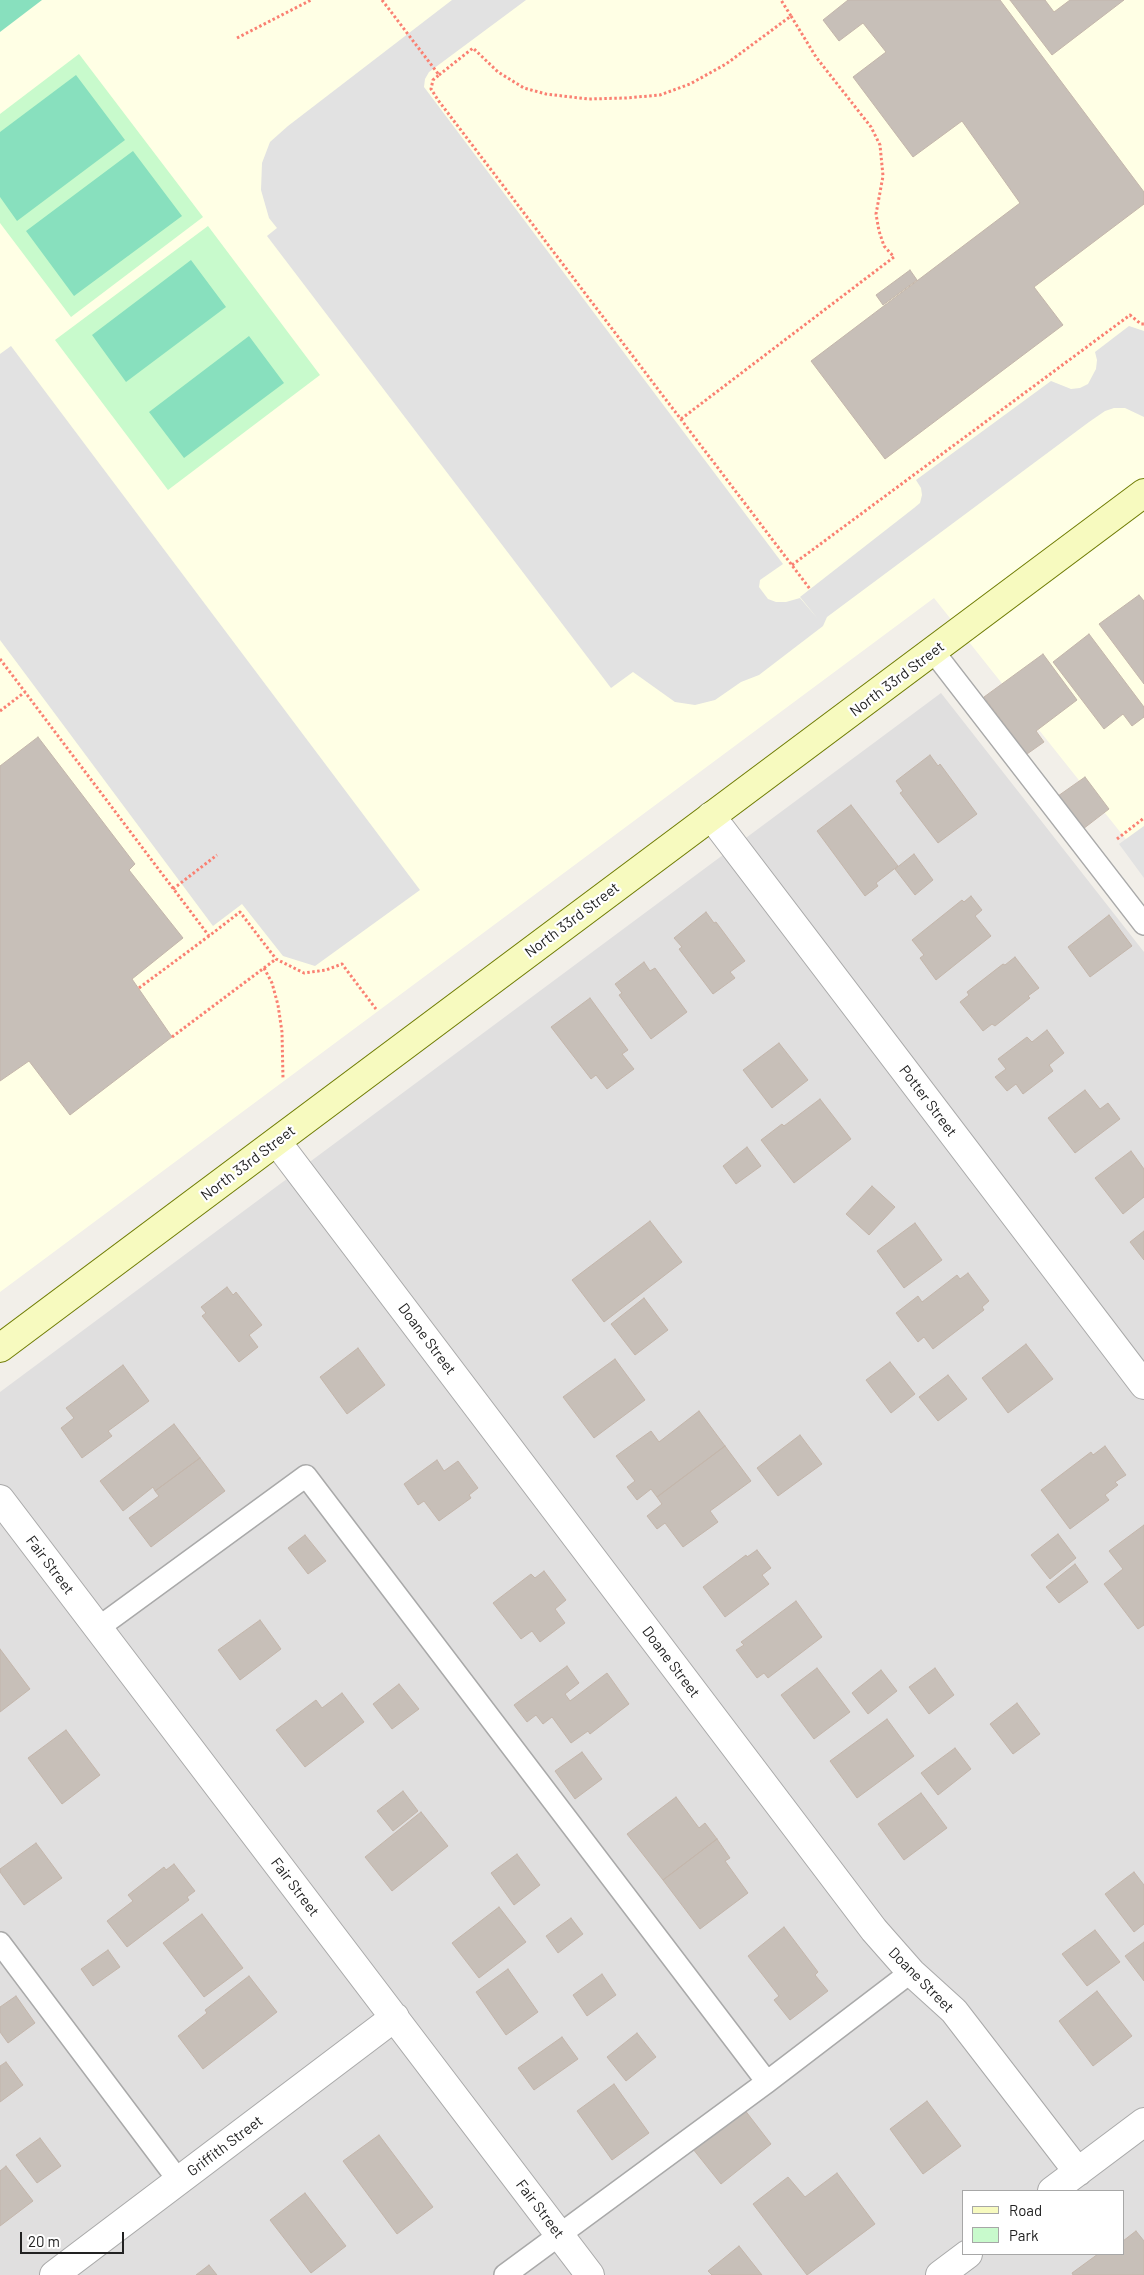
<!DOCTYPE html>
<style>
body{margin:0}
#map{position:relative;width:1144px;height:2275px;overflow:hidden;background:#f2efe9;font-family:Barlow,sans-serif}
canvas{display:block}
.legend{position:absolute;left:962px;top:2190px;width:162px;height:65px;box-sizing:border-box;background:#fff;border:1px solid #a7a7a7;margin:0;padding:6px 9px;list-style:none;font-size:15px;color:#222}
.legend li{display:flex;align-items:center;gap:10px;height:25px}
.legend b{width:25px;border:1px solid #a7a7a7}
.scale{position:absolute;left:20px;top:2232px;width:104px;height:22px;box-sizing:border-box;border:2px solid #222;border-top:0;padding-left:6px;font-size:15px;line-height:18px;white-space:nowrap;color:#222;-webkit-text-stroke:4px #fff;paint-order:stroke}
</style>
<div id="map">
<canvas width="1144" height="2275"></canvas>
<ul class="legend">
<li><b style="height:6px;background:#f7fabf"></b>Road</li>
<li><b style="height:14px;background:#c8facc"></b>Park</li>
</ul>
<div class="scale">20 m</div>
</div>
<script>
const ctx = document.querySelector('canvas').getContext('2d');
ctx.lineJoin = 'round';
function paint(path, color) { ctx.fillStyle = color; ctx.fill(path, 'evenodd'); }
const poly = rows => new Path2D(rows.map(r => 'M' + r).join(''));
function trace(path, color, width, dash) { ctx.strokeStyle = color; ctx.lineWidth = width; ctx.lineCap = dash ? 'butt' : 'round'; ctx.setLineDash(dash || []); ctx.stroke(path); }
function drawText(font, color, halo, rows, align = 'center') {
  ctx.font = font + ' Barlow,sans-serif'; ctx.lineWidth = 4.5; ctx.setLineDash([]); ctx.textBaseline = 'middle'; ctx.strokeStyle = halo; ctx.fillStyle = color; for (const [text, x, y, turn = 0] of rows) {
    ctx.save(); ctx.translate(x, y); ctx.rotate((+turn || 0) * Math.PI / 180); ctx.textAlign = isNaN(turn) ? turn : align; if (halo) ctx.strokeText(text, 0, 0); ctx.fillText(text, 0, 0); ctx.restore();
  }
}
const residential = poly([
 [941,693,1144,952,1144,2275,0,2275,0,1392],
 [963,2191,1123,2191,1123,2254,963,2254]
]);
const education = poly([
 [0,0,1144,0,1144,862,934,598,0,1292]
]);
const park = poly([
 [79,54,203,217,71,317,0,223,0,114],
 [208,226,320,375,168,490,55,340]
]);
const pitch = poly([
 [0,0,42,0,0,32],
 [76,75,125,140,17,221,0,197,0,132],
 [133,151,182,216,74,296,26,231],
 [191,260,226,307,126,382,92,335],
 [249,336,284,383,184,458,149,412]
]);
const parking = poly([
 [452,0,526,0,429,72,425,79,424,87,783,564,760,580,759,587,768,599,776,602,786,602,800,598,818,619,800,597,914,508,920,503,922,495,921,488,916,480,1051,381,1071,389,1080,388,1088,384,1096,369,1097,360,1095,352,1129,326,1144,331,1144,417,1125,408,1114,408,1105,411,1089,422,827,617,823,626,759,675,741,682,715,700,695,705,675,702,633,672,611,688,267,236,277,228,269,218,261,190,262,163,270,142,288,126],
 [11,346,420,890,315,966,283,956,242,904,213,926,0,640,0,354],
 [1144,826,1144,878,1119,844]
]);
const building = poly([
 [848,0,1000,0,1144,192,1144,204,1034,287,1063,325,885,459,811,361,1020,203,962,121,913,157,853,77,886,52,863,23,839,41,823,20,848,0],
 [1010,0,1045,0,1054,12,1070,0,1124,0,1052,55,1010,0],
 [910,270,917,280,883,305,876,295,910,270],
 [1139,595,1144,601,1144,684,1099,624,1139,595],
 [1089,634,1144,707,1144,717,1132,726,1123,714,1104,729,1053,662,1089,634],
 [1043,654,1077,700,1036,731,1044,742,1027,754,984,697,1043,654],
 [38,737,135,864,129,870,183,938,132,979,172,1037,70,1115,29,1061,0,1081,0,766,38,737],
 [930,755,938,766,940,764,977,814,938,843,900,793,903,791,896,781,930,755],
 [1085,777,1109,809,1083,829,1058,796,1085,777],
 [851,805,898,866,876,883,878,886,865,896,817,831,851,805],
 [914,854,933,880,915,895,895,869,914,854],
 [971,896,982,910,975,916,991,936,936,980,920,958,924,955,912,940,962,900,964,902,971,896],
 [706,912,714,923,716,922,745,961,730,972,735,978,713,994,679,949,682,947,674,938,706,912],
 [1109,915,1132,946,1090,977,1068,947,1109,915],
 [1015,957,1039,988,1028,996,1030,998,995,1026,992,1024,983,1031,960,1002,969,995,967,992,1003,964,1005,965,1015,957],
 [644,962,650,971,655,968,687,1012,651,1039,619,995,622,993,615,984,644,962],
 [590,998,628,1050,622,1054,634,1069,607,1089,596,1075,591,1079,551,1027,590,998],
 [1047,1030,1064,1053,1049,1065,1053,1071,1023,1094,1016,1084,1007,1091,995,1077,1006,1069,998,1059,1027,1037,1032,1042,1047,1030],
 [779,1043,808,1080,772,1108,743,1070,779,1043],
 [1085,1090,1100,1109,1108,1103,1120,1119,1075,1153,1048,1118,1085,1090],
 [820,1099,851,1139,794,1183,761,1140,782,1124,784,1126,820,1099],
 [747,1147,761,1166,736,1184,723,1166,747,1147],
 [1131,1151,1144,1169,1144,1197,1123,1214,1095,1178,1131,1151],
 [872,1186,895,1207,869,1235,846,1214,872,1186],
 [650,1221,682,1262,604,1322,572,1280,650,1221],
 [915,1223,942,1260,904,1288,877,1251,915,1223],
 [1144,1231,1144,1260,1130,1242,1144,1231],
 [968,1273,989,1301,982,1307,984,1310,933,1349,924,1337,918,1342,896,1313,918,1296,922,1302,957,1275,960,1279,968,1273],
 [227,1287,233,1295,236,1292,262,1325,249,1335,258,1347,239,1362,202,1316,206,1313,201,1307,227,1287],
 [644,1298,668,1330,635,1355,611,1324,644,1298],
 [1026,1344,1053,1379,1008,1413,982,1378,1026,1344],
 [358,1348,385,1385,347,1414,320,1377,358,1348],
 [615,1359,645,1400,594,1438,563,1397,615,1359],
 [890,1362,915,1394,891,1413,866,1380,890,1362],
 [123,1365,149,1401,108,1431,112,1436,82,1458,61,1428,74,1418,66,1408,123,1365],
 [948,1375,967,1399,938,1421,919,1397,948,1375],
 [699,1411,725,1446,657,1497,651,1489,637,1500,627,1487,635,1481,616,1456,651,1431,659,1442,699,1411],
 [174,1424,200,1458,155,1491,153,1487,123,1511,100,1481,174,1424],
 [800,1435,822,1464,778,1496,757,1468,800,1435],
 [725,1446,751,1481,710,1511,718,1522,683,1547,665,1523,657,1529,647,1516,662,1504,657,1497,725,1446],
 [1105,1446,1126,1475,1115,1482,1118,1485,1105,1495,1109,1500,1070,1529,1041,1490,1091,1452,1093,1455,1105,1446],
 [200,1458,225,1491,151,1547,129,1518,159,1496,155,1491,200,1458],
 [437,1460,444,1471,458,1461,478,1488,469,1495,471,1498,439,1521,424,1501,418,1505,404,1484,437,1460],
 [1144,1525,1144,1625,1138,1629,1104,1584,1123,1569,1109,1551,1144,1525],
 [1058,1534,1076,1558,1050,1579,1031,1555,1058,1534],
 [305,1535,326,1561,308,1574,288,1548,305,1535],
 [757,1550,771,1568,762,1575,769,1584,725,1617,703,1587,746,1555,747,1557,757,1550],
 [1075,1564,1088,1582,1059,1603,1046,1587,1075,1564],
 [544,1571,566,1600,555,1609,565,1623,540,1642,532,1631,521,1639,493,1603,531,1574,535,1578,544,1571],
 [796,1601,822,1637,768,1678,764,1673,757,1678,736,1650,744,1645,741,1642,796,1601],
 [260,1620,281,1649,240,1680,218,1650,260,1620],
 [0,1649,30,1689,0,1712,0,1649],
 [567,1666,579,1683,565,1694,570,1701,607,1673,629,1704,590,1734,588,1731,571,1743,552,1717,543,1724,536,1715,527,1722,514,1705,567,1666],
 [817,1668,850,1712,814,1739,781,1695,817,1668],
 [935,1668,954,1695,929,1714,909,1687,935,1668],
 [881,1670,897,1691,868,1714,852,1693,881,1670],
 [399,1684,419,1709,392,1729,373,1704,399,1684],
 [342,1693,364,1722,305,1767,276,1730,316,1700,322,1708,342,1693],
 [1017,1703,1040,1734,1013,1754,990,1724,1017,1703],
 [887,1719,914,1756,857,1798,830,1761,887,1719],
 [66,1730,100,1775,62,1804,28,1758,66,1730],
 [955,1748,971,1769,938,1795,921,1773,955,1748],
 [582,1752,602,1779,575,1799,555,1771,582,1752],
 [403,1791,418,1811,393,1831,377,1811,403,1791],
 [921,1793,947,1828,904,1860,878,1824,921,1793],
 [676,1797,699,1828,705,1823,717,1839,663,1880,627,1834,676,1797],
 [421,1812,448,1846,392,1891,365,1857,421,1812],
 [717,1839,730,1858,725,1861,748,1893,700,1929,663,1880,717,1839],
 [36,1843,62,1878,24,1905,0,1872,0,1869,36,1843],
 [517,1854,540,1885,514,1905,491,1873,517,1854],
 [174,1864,195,1891,187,1897,189,1900,127,1947,107,1921,133,1901,128,1895,164,1867,166,1870,174,1864],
 [1134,1872,1144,1885,1144,1924,1134,1932,1105,1894,1134,1872],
 [499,1907,526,1942,479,1978,452,1943,499,1907],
 [202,1914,243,1968,204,1997,163,1943,202,1914],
 [571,1918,583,1934,558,1953,546,1936,571,1918],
 [784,1927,818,1972,815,1975,828,1991,790,2020,774,2000,779,1996,748,1956,784,1927],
 [1095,1930,1120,1962,1087,1986,1062,1954,1095,1930],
 [1144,1942,1144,1981,1125,1956,1144,1942],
 [108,1950,120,1967,93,1986,81,1969,108,1950],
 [508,1969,538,2012,506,2035,476,1992,508,1969],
 [602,1974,616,1995,587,2016,573,1995,602,1974],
 [249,1976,277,2012,203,2069,178,2036,207,2013,205,2010,249,1976],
 [1097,1991,1132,2036,1093,2066,1059,2021,1097,1991],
 [16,1996,35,2023,8,2043,0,2032,0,2007,16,1996],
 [637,2033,656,2057,626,2081,607,2057,637,2033],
 [562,2037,578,2059,534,2090,518,2068,562,2037],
 [6,2062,23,2085,0,2102,0,2066,6,2062],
 [614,2084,649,2133,612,2160,577,2111,614,2084],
 [927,2101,961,2146,923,2174,890,2129,927,2101],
 [744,2109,771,2144,721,2184,693,2149,744,2109],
 [379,2135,433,2207,397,2234,343,2161,379,2135],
 [40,2138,61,2166,37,2183,16,2155,40,2138],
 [6,2166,33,2201,0,2226,0,2171,6,2166],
 [837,2173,875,2224,807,2275,753,2204,788,2177,805,2197,837,2173],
 [305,2193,346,2246,311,2273,270,2220,305,2193],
 [1136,2231,1144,2241,1144,2275,1073,2275,1072,2273,1098,2254,1123,2254,1123,2241,1136,2231],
 [739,2246,762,2275,712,2275,708,2271,739,2246],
 [209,2265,217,2275,196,2275,209,2265]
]);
const path = poly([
 [382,0,439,75,433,80,431,89,438,100,810,589],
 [237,38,311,0],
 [439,75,473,48,498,72,524,88,546,94,588,99,626,98,660,95,690,84,726,64,791,16,781,0],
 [681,419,894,257,884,246,879,231,876,214,883,176,880,145,871,127,816,57,791,16],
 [792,565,1130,315,1141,324,1144,324],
 [0,659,209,936,240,912,276,959,304,973,326,970,342,964,376,1009],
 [0,711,25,692],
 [1117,839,1144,818],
 [173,889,217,855],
 [264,968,272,983,278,1005,282,1032,283,1079],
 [139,988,209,936],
 [172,1037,276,959]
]);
const lane = poly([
 [933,651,1144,924],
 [98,1628,306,1476,767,2082],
 [0,1943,179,2181],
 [505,2275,767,2082,911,1972]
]);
const street = poly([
 [711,816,1144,1385],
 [277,1142,874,1930,911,1972,954,2011,1078,2172],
 [0,1499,590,2275],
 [1052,2191,1144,2122],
 [54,2275,395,2017],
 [940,2275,968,2254]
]);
const secondary = poly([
 [0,1348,1144,493]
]);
const streetNames = [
 ["North 33rd Street",897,679,-37],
 ["North 33rd Street",572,920,-37],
 ["Potter Street",928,1101,53],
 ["North 33rd Street",248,1163,-37],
 ["Doane Street",427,1339,53],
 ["Fair Street",50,1565,53],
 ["Doane Street",671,1662,53],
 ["Fair Street",295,1887,53],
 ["Doane Street",921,1980,45],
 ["Griffith Street",225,2146,-37],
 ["Fair Street",540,2209,53]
];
paint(residential, '#e0dfdf');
paint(education, '#ffffe5');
paint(park, '#c8facc');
paint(pitch, '#88e0be');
paint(parking, '#e2e2e2');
paint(building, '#c7bfb8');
trace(building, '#c4b6ab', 1);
trace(lane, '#a9a9a9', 24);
trace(street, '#a9a9a9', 30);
trace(secondary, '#707d05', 30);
trace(path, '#fa8072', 3, [2.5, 2.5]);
trace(lane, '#fff', 21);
trace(street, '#fff', 28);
trace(secondary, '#f7fabf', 28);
drawText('15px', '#222', '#fff', streetNames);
</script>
